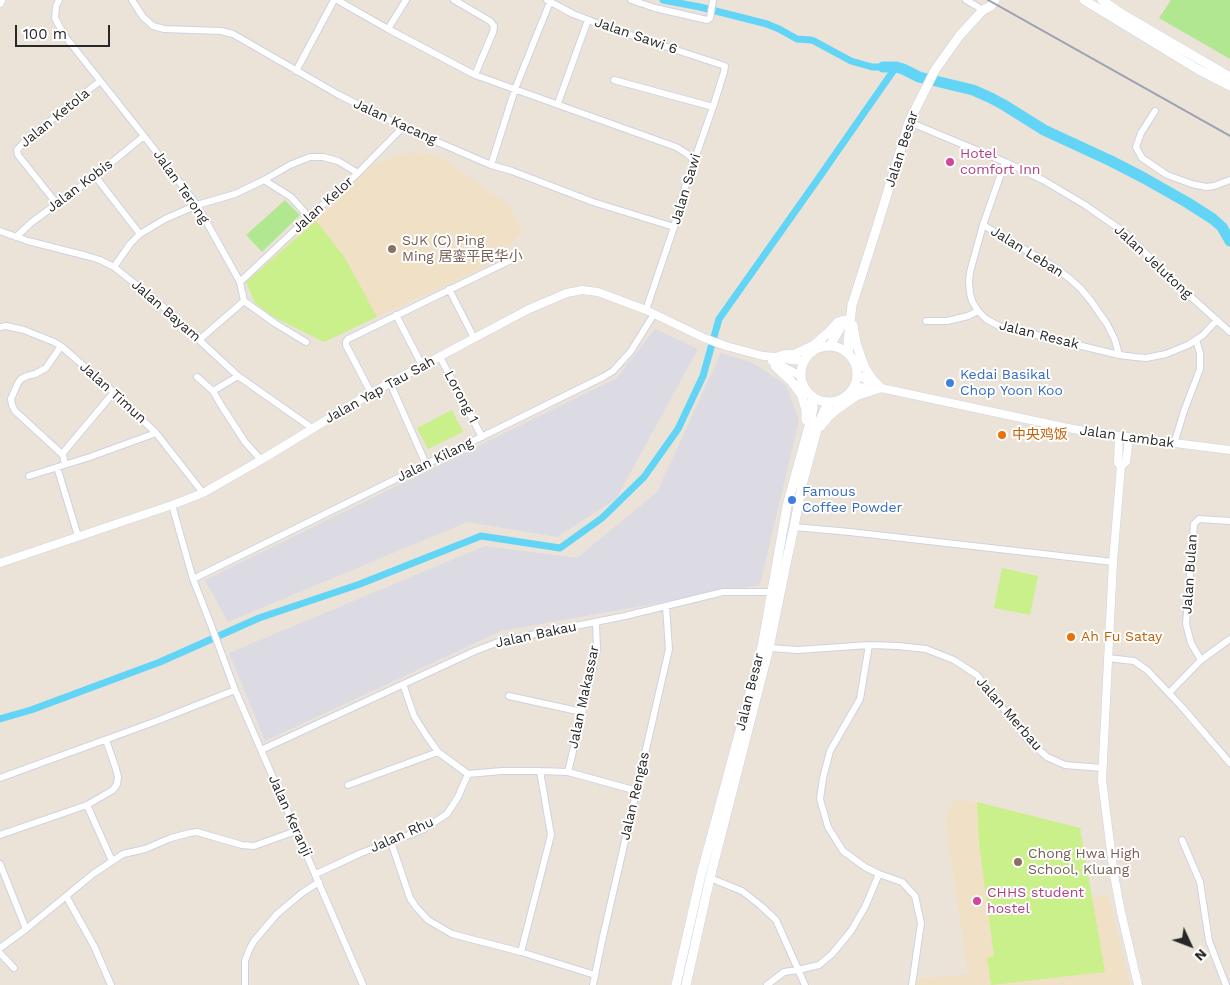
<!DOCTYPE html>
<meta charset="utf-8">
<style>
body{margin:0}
#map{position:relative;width:1230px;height:985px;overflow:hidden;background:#ece3d8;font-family:"Work Sans",sans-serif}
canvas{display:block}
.north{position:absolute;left:1165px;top:920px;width:50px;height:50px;-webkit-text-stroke:4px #fff;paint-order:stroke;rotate:133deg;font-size:14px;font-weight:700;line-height:20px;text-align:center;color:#282828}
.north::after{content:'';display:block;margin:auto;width:18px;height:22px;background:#282828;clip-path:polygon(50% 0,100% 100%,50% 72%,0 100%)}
.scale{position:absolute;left:15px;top:25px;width:95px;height:22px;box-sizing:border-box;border:2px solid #282828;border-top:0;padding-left:6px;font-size:15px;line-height:18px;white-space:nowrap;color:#282828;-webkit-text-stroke:4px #fff;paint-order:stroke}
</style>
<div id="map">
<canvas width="1230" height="985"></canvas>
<div class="north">N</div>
<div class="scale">100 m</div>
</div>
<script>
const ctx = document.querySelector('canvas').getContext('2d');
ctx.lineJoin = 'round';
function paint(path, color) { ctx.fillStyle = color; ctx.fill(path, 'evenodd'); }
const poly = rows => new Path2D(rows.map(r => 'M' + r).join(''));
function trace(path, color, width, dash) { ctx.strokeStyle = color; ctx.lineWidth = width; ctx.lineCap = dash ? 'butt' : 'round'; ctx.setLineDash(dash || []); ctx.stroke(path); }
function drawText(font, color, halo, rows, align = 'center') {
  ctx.font = font + ' "Work Sans","Noto Sans SC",sans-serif'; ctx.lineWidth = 4; ctx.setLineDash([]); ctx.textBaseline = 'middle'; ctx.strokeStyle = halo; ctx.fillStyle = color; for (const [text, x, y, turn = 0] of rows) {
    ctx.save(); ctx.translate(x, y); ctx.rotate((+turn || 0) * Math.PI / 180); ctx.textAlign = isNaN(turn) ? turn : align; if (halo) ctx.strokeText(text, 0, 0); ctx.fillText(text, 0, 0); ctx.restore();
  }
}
const industrial = poly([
 [655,329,698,349,616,499,557,537,467,522,228,622,205,580,617,378],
 [721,353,753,363,786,385,799,420,760,585,501,631,265,741,229,653,485,546,577,558,657,492]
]);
const education = poly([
 [406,153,429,154,446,161,510,206,523,232,487,266,324,342,273,317,255,303,245,280,373,164],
 [956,800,977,802,1080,828,1092,897,1108,895,1130,985,915,985,916,979,968,974,945,820,948,808]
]);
const green = poly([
 [1171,0,1230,0,1230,59,1159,18],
 [285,200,300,215,262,252,246,235]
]);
const pitch = poly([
 [316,221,345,258,377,317,324,342,273,317,255,303,246,282],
 [452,410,463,432,428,449,417,428],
 [1002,568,1038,576,1030,615,994,608],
 [977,802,1080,828,1105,972,991,985,987,958,994,956,979,843]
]);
const canal = poly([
 [663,0,700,7,767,24,779,29,797,39,811,40,814,41,851,61,872,67,883,67],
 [0,719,31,710,160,662,259,618,360,584,481,536,560,548,602,518,644,477,678,429,703,376,719,319,818,179,896,67]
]);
const river = poly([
 [883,67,896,67,903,69,919,77,973,90,991,98,1004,105,1044,130,1111,161,1144,178,1188,203,1213,219,1222,227,1230,241]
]);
const minor = poly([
 [59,0,56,6,55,18,64,35,144,136,197,205,240,282,244,301],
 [132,0,143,17,153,26,157,27,164,29,221,31,233,34,339,95,403,127,491,165,512,171,593,202,674,227],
 [337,0,388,29,475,75,676,147,686,153,694,160],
 [454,0,490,21,494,26,493,32,475,75],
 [547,0,573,14,612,29,719,64,725,66,724,72,713,107,685,187,674,227,646,310],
 [631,0,655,8,707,20,710,18,713,0],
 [966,0,983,10],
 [388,29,406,0],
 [296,71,334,0],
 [614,80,713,107],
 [558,103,588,20],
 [1155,111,1141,133,1136,147,1142,158,1167,175,1192,184,1206,187,1214,186,1230,180],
 [909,122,1005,162,1043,180,1085,205,1124,232,1180,287,1230,332],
 [1005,162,983,225,970,272,969,282,970,293,972,301,978,311,986,319,999,326,1119,355,1135,357,1146,358,1166,354,1188,345,1203,335,1217,320],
 [491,165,515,89,550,2],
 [95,176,140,234],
 [264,180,291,197,309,217],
 [57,204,18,155,17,150,25,141,100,81],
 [983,225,1053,266,1070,279,1081,289,1091,301,1107,324,1115,340,1119,355],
 [0,231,28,241,87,256,100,260,114,267,160,304,238,376,312,428],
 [16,237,32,222,95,176,144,136],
 [114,267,130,244,140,234,165,219,197,205,235,194,264,180,290,165,310,157,323,157,338,161,358,173],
 [240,282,309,217,358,173,403,127],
 [449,289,474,338],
 [244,301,276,324,306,342],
 [396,315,422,365],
 [926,321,947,321,968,316,978,311],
 [0,327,6,326,24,330,54,342,61,346,111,390,156,433,203,493],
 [199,340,244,301],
 [61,346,46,368,35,374,27,376,21,379,18,383,11,399,12,405,15,411,63,455,65,464],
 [440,357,482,437],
 [197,377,213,391,221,405,245,442,261,460],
 [390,383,426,464],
 [213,391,238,376],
 [371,393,346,345,346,342,348,339,511,260],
 [1174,444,1184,411,1200,369,1200,353,1196,340],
 [62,454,114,392],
 [57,467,78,536],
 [29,476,90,457,156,433],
 [172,505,193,579,211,625,235,690,363,985],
 [794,527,850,532,1113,562],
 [193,579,603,377,613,371,631,351,654,314],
 [869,645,860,699,830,751,823,778,820,799,828,827,843,851,865,867,879,874,902,882,915,896,921,923,912,985],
 [769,648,798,650,869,645,898,646,926,649,954,660,977,675,1027,739,1047,757,1065,765,1102,768],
 [1108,658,1134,661,1147,670,1182,707,1230,763],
 [1201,660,1191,643,1186,624,1194,524,1199,519,1230,521],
 [403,684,414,716,426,735,438,752,468,774,502,771,540,771,568,772,637,791],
 [1169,693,1201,660,1230,639],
 [509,696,582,712],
 [261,750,475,651,501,641,625,616,723,592,771,592],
 [568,772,597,650,596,622],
 [0,778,154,722,235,690],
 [348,785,438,752],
 [87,805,113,790,117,784,118,777,116,769,106,740],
 [0,835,87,805,112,861],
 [1182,840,1200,882,1209,941,1226,985],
 [391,842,410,898,416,907,428,920,452,934,521,952,595,975],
 [0,864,26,929],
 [316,874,361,853,391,842,424,829,447,814,458,797,468,774],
 [710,878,742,891,760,905,776,920,805,985],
 [66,896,94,946,111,985],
 [0,948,26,929,93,874,123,854,145,849,171,838,190,833,197,832,242,845,254,846,296,831],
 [521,952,551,835,540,771],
 [0,953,14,968],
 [245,985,245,961,249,950,254,941,277,914,302,893,319,882],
 [593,985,602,941,669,649,666,607],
 [767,985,784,972,798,970,819,965,832,954,851,931,865,907,879,874]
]);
const tertiary = poly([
 [0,3,1,0],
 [772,361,801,376],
 [857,374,877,387],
 [854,387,881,388,1068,428,1096,433,1230,450],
 [1119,437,1118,463,1121,466,1113,562,1102,780,1114,875,1121,912,1138,985],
 [1121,466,1126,462,1129,438],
 [0,563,172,505,203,493,261,460,371,393,529,309,567,293,582,290,598,292,646,310,704,338,726,346,763,356,778,357,791,360,804,361]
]);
const secondary = poly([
 [1084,0,1199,70,1230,86],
 [1102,0,1122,14,1230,77],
 [853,325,856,343,865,368,873,380,881,388],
 [830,346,844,321],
 '801 374a28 28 0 1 1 56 0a28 28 0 1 1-56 0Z',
 [849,355,848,341,852,305,877,227,909,122,935,70,960,35,983,10,991,6,995,0],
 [778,357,783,355,795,354,814,345,829,332,838,322,844,320],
 [775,362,775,366,792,382,801,394,806,410,806,420],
 [821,426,829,416,836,410,856,396,880,388],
 [676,985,701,875,741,727,762,647,787,506,811,419,813,408,812,397],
 [686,985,710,878,769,648,787,559,794,527,802,485,819,422,824,411,830,402]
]);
const rail = poly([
 [988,0,1230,136]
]);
const markers = [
 [950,162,5,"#d1479c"],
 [392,249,5,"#8d6e63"],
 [950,383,5,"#3f7fe0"],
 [1002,435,5,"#e8710a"],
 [792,500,5,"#3f7fe0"],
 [1071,637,5,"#e8710a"],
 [1018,862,5,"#8d6e63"],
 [977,901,5,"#d1479c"]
];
const streetNames = [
 ["Jalan Sawi 6",636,36,19],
 ["Jalan Ketola",55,118,-39],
 ["Jalan Kacang",395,122,25],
 ["Jalan Besar",902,149,-72],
 ["Jalan Kobis",80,186,-37],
 ["Jalan Terong",181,187,55],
 ["Jalan Sawi",686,189,-73],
 ["Jalan Kelor",323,205,-42],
 ["Jalan Leban",1027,252,32],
 ["Jalan Jelutong",1153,262,43],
 ["Jalan Bayam",166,311,41],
 ["Jalan Resak",1039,335,14],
 ["Jalan Yap Tau Sah",380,390,-29],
 ["Jalan Timun",113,393,42],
 ["Lorong 1",461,397,62],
 ["Jalan Lambak",1127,437,8],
 ["Jalan Kilang",435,460,-26],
 ["Jalan Bulan",1190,574,-86],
 ["Jalan Bakau",536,635,-12],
 ["Jalan Besar",750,692,-76],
 ["Jalan Makassar",584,697,-78],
 ["Jalan Merbau",1009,714,49],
 ["Jalan Rengas",635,796,-77],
 ["Jalan Keranji",290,816,66],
 ["Jalan Rhu",402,835,-24]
];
const hotelNames = [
 ["Hotel",960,154],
 ["comfort Inn",960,170],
 ["CHHS student",987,893],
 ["hostel",987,909]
];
const educationNames = [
 ["SJK (C) Ping",402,241],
 ["Ming 居銮平民华小",402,257],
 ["Chong Hwa High",1028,854],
 ["School, Kluang",1028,870]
];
const shopNames = [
 ["Kedai Basikal",960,375],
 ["Chop Yoon Koo",960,391],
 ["Famous",802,492],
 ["Coffee Powder",802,508]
];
const foodNames = [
 ["中央鸡饭",1012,435],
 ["Ah Fu Satay",1081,637]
];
paint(industrial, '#dcdae3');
paint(education, '#efe0c6');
paint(green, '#b1e790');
paint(pitch, '#c9f08b');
trace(canal, '#62d5f7', 7);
trace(river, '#62d5f7', 11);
trace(minor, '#cdd2e3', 8);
trace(tertiary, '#cdd2e3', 9);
trace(secondary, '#cdd2e3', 10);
trace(minor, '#fff', 6);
trace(tertiary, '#fff', 8);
trace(secondary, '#fff', 9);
trace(rail, '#9ba0b4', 2);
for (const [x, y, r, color] of markers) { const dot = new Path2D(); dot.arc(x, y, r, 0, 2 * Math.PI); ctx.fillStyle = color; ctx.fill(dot); trace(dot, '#fff', 2); }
drawText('14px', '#282828', '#fff', streetNames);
drawText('14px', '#b23c85', '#fff', hotelNames, 'left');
drawText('14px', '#785e54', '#fff', educationNames, 'left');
drawText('14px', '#366cbe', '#fff', shopNames, 'left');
drawText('14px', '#c56008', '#fff', foodNames, 'left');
</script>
